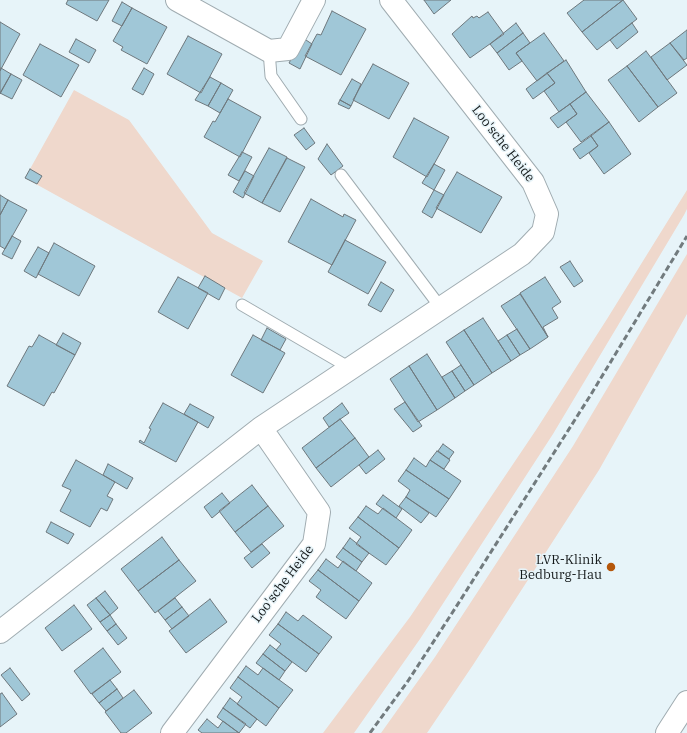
<!DOCTYPE html>
<style>
body{margin:0}
canvas{display:block;background:#e7f4f9}
</style>
<canvas width="687" height="733"></canvas>
<script>
const ctx = document.querySelector('canvas').getContext('2d');
ctx.lineJoin = 'round';
function paint(path, color) { ctx.fillStyle = color; ctx.fill(path, 'evenodd'); }
const poly = rows => new Path2D(rows.map(r => 'M' + r).join(''));
function trace(path, color, width, dash) { ctx.strokeStyle = color; ctx.lineWidth = width; ctx.lineCap = dash ? 'butt' : 'round'; ctx.setLineDash(dash || []); ctx.stroke(path); }
function drawText(font, color, halo, rows, align = 'center') {
  ctx.font = font + ' "IBM Plex Serif",serif'; ctx.lineWidth = 3; ctx.setLineDash([]); ctx.textBaseline = 'middle'; ctx.strokeStyle = halo; ctx.fillStyle = color; for (const [text, x, y, turn = 0] of rows) {
    ctx.save(); ctx.translate(x, y); ctx.rotate((+turn || 0) * Math.PI / 180); ctx.textAlign = isNaN(turn) ? turn : align; if (halo) ctx.strokeText(text, 0, 0); ctx.fillText(text, 0, 0); ctx.restore();
  }
}
const green = poly([
 [74,90,129,120,212,233,263,261,242,298,25,178],
 [687,190,687,209,684,215,553,434,420,639,354,733,323,733,410,617,536,430,607,319],
 [687,254,687,314,599,470,473,665,427,733,381,733,435,657,573,446]
]);
const building = poly([
 [68,0,109,0,97,21,66,4,68,0],
 [424,0,451,0,434,14,424,0],
 [584,0,623,0,582,32,567,13,584,0],
 [623,0,637,19,597,50,582,32,623,0],
 [122,2,132,8,122,26,112,21,122,2],
 [132,8,167,27,147,64,121,50,123,47,113,41,132,8],
 [332,11,366,29,341,75,305,56,317,34,321,35,332,11],
 [488,12,504,34,470,58,452,34,472,16,473,18,477,16,479,18,488,12],
 [0,22,20,34,0,71,0,22],
 [516,23,523,33,497,53,490,44,516,23],
 [632,23,638,32,617,49,610,40,632,23],
 [687,30,687,58,684,60,670,43,687,30],
 [523,33,530,43,516,53,522,61,509,70,497,53,523,33],
 [544,33,564,61,537,81,516,53,544,33],
 [188,36,222,54,201,93,167,74,188,36],
 [303,38,312,44,300,69,289,63,303,38],
 [76,39,96,50,89,63,69,52,76,39],
 [670,43,687,65,667,80,651,57,670,43],
 [40,44,79,65,61,97,23,75,40,44],
 [646,51,677,93,658,107,627,66,646,51],
 [566,60,586,92,559,112,544,91,555,83,547,73,566,60],
 [373,64,409,83,389,119,353,100,373,64],
 [627,66,658,107,639,122,608,80,627,66],
 [1,68,11,74,0,94,0,71,1,68],
 [144,68,154,74,143,95,132,89,144,68],
 [547,73,555,83,533,99,526,89,547,73],
 [11,74,22,80,12,99,0,93,11,74],
 [210,77,221,83,208,106,195,100,210,77],
 [352,79,361,84,351,106,340,100,352,79],
 [221,83,233,90,220,113,208,106,221,83],
 [586,92,609,122,581,142,566,122,577,114,570,104,586,92],
 [228,99,261,117,240,157,204,137,213,121,215,122,228,99],
 [340,100,351,106,349,109,338,104,340,100],
 [570,104,577,114,558,128,550,118,570,104],
 [414,118,449,137,427,177,393,157,414,118],
 [609,122,631,154,604,174,589,153,598,146,591,136,609,122],
 [304,128,315,143,306,150,294,135,304,128],
 [591,136,598,146,580,159,573,149,591,136],
 [327,144,343,166,331,175,318,159,327,144],
 [269,148,287,157,262,203,244,193,269,148],
 [242,152,252,157,239,181,228,175,242,152],
 [287,158,305,167,280,212,262,203,287,158],
 [434,164,445,170,434,190,422,183,434,164],
 [30,169,42,176,37,184,25,178,30,169],
 [245,171,254,176,243,198,233,192,245,171],
 [457,172,502,197,481,233,436,208,457,172],
 [434,190,444,195,432,218,422,212,434,190],
 [0,195,8,200,0,215,0,195],
 [311,199,343,217,344,214,356,220,332,265,288,242,311,199],
 [8,200,27,210,5,249,0,246,0,215,8,200],
 [12,236,21,241,12,259,2,254,12,236],
 [345,240,386,262,368,294,328,272,345,240],
 [54,243,95,266,79,296,38,274,54,243],
 [38,247,49,253,36,278,24,271,38,247],
 [570,261,583,281,574,287,560,267,570,261],
 [205,276,225,288,219,300,198,288,205,276],
 [178,277,208,293,188,329,158,312,178,277],
 [545,277,561,302,552,308,558,318,543,327,548,337,520,293,545,277],
 [381,282,394,290,381,312,368,305,381,282],
 [520,294,548,337,530,349,501,306,520,294],
 [483,318,511,361,492,373,464,330,483,318],
 [267,328,286,339,280,350,261,340,267,328],
 [517,329,530,349,520,355,507,335,517,329],
 [464,330,492,373,474,385,446,342,464,330],
 [63,333,81,343,75,355,56,345,63,333],
 [39,335,75,355,54,393,52,392,44,406,7,386,29,346,32,347,39,335],
 [253,335,285,353,263,393,231,375,253,335],
 [507,335,520,355,511,361,498,341,507,335],
 [427,354,455,398,437,410,409,366,427,354],
 [461,365,474,385,465,391,452,371,461,365],
 [409,366,437,410,418,422,390,379,409,366],
 [452,371,465,391,455,398,442,377,452,371],
 [405,402,422,426,413,432,394,409,405,402],
 [163,403,198,422,176,462,139,442,140,440,144,443,151,429,149,428,163,403],
 [342,403,349,413,329,427,323,418,342,403],
 [190,404,214,417,208,428,184,414,190,404],
 [340,419,355,438,316,468,302,448,340,419],
 [355,438,369,457,331,487,316,468,355,438],
 [443,444,454,452,449,459,438,451,443,444],
 [378,450,385,459,366,474,359,465,378,450],
 [437,451,450,460,444,469,430,460,437,451],
 [414,458,426,467,430,460,461,481,449,499,406,470,414,458],
 [76,460,115,482,107,496,113,499,107,511,101,508,90,527,60,511,71,490,62,486,76,460],
 [108,464,133,478,127,489,103,475,108,464],
 [406,470,449,499,436,517,406,497,410,490,398,481,406,470],
 [252,485,268,506,235,532,219,511,252,485],
 [222,493,230,503,212,518,204,507,222,493],
 [383,495,402,509,396,518,376,504,383,495],
 [406,497,429,513,421,523,399,506,406,497],
 [268,506,284,526,251,552,235,532,268,506],
 [366,506,378,514,383,508,412,530,399,548,358,517,366,506],
 [358,517,399,548,386,565,356,544,361,537,349,528,358,517],
 [51,522,74,534,68,544,46,532,51,522],
 [162,537,179,560,138,591,121,569,162,537],
 [350,538,369,553,362,562,343,548,350,538],
 [262,544,270,553,252,568,244,558,262,544],
 [343,548,362,562,356,571,336,557,343,548],
 [326,559,338,568,343,561,372,583,359,601,318,570,326,559],
 [179,560,196,581,155,613,138,591,179,560],
 [318,570,359,601,346,619,316,597,321,590,309,581,318,570],
 [105,591,118,608,110,615,96,598,105,591],
 [96,598,110,615,100,622,87,605,96,598],
 [175,598,182,607,165,620,158,611,175,598],
 [210,599,227,622,186,653,169,631,210,599],
 [74,605,92,629,62,651,45,628,74,605],
 [182,607,189,616,172,629,165,620,182,607],
 [286,612,298,621,303,615,332,637,319,654,278,624,286,612],
 [110,615,116,624,107,631,100,622,110,615],
 [116,624,127,638,118,645,107,631,116,624],
 [278,624,319,654,306,672,276,650,281,644,269,635,278,624],
 [270,645,292,662,285,671,263,654,270,645],
 [103,648,121,672,91,694,74,671,103,648],
 [263,654,285,671,279,680,256,663,263,654],
 [246,666,258,675,263,668,293,690,279,708,238,677,246,666],
 [10,668,30,694,22,701,1,675,10,668],
 [238,677,279,708,266,726,237,704,242,697,230,688,238,677],
 [110,680,117,689,99,703,92,694,110,680],
 [117,689,123,698,106,711,99,703,117,689],
 [134,690,152,713,126,733,121,733,105,712,134,690],
 [2,693,17,714,0,727,0,694,2,693],
 [230,698,257,719,250,728,223,708,230,698],
 [223,708,246,724,239,733,217,717,223,708],
 [207,719,218,728,223,721,239,733,202,733,198,730,207,719]
]);
const service = poly([
 [269,51,271,76,301,119],
 [341,175,441,308],
 [242,305,350,368]
]);
const minor = poly([
 [177,0,269,51,288,49,314,0],
 [0,632,261,428,522,254,543,232,547,214,533,182,391,0],
 [172,733,314,544,319,512,261,428],
 [667,733,687,702]
]);
const rail = poly([
 [370,733,408,681,456,607,590,396,687,236]
]);
const markers = [
 [611,567,5,"#b5570b"]
];
const streetNames = [
 ["Loo'sche Heide",503,144,52],
 ["Loo'sche Heide",283,584,-53]
];
const poiNames = [
 ["LVR-Klinik",602,560],
 ["Bedburg-Hau",602,575]
];
paint(green, '#efd8cc');
paint(building, '#a0c7d7');
trace(building, '#6e787d', 1);
trace(service, '#a0acb1', 13);
trace(minor, '#a0acb1', 24);
trace(service, '#fff', 11);
trace(minor, '#fff', 22);
trace(rail, '#727b7e', 3, [6, 3]);
for (const [x, y, r, color] of markers) { const dot = new Path2D(); dot.arc(x, y, r, 0, 2 * Math.PI); ctx.fillStyle = color; ctx.fill(dot); trace(dot, '#e7f4f9', 1.5); }
drawText('13px', '#14191a', '#e7f4f9', streetNames);
drawText('13px', '#14191a', '#e7f4f9', poiNames, 'right');
</script>
